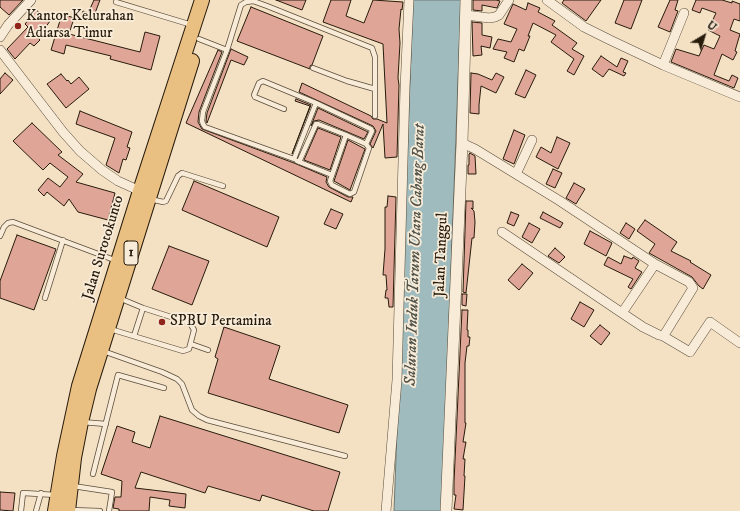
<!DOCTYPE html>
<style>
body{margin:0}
#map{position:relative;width:740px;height:511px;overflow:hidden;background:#f4e1c4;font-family:"IM FELL DW Pica",serif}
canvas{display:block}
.north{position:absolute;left:684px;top:16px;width:40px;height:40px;-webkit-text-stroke:3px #f8ecd9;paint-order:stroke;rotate:38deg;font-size:11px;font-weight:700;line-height:16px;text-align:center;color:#271b0c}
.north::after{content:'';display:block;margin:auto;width:14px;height:18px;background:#271b0c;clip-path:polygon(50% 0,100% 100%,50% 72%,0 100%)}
</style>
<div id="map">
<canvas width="740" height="511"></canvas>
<div class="north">U</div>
</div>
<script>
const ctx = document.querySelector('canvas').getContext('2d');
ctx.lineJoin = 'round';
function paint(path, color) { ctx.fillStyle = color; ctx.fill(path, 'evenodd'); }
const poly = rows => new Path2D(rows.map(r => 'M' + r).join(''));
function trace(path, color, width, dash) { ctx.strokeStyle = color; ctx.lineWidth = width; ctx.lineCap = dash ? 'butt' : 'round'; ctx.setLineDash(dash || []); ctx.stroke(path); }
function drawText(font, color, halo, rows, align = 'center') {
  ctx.font = font + ' "IM FELL DW Pica",serif'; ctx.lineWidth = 3.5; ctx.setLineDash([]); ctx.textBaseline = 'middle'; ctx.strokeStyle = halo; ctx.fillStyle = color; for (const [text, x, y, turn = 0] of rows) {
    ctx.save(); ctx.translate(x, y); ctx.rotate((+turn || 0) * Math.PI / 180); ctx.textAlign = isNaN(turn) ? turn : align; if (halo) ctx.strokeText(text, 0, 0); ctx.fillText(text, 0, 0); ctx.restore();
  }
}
const water = poly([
 [413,0,461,0,442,511,394,511,413,0]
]);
const building = poly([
 [0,0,23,0,9,15,0,7,0,0],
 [94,0,100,0,92,21,81,18,83,11,88,13,94,0],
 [276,0,306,0,302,10,276,0],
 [331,0,351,0,346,16,364,23,373,0,403,2,402,10,401,9,399,29,400,43,398,78,399,85,397,157,385,158,383,124,373,148,370,144,376,131,373,126,299,92,302,83,371,116,373,119,377,119,387,123,383,44,323,22,331,0],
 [473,0,496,0,500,1,497,8,482,5,482,11,473,10,473,0],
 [564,0,601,0,586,21,562,3,564,0],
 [624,0,642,0,631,29,615,23,624,0],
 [670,0,678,0,675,10,678,11,670,32,658,27,670,0],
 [696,0,722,0,732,3,732,1,740,4,740,21,734,19,730,30,740,34,735,51,737,52,733,60,722,54,714,75,729,81,732,75,738,78,734,88,671,62,676,49,699,56,704,45,714,49,720,36,708,30,716,13,702,8,700,13,692,10,696,0],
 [528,3,540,8,538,12,555,21,552,25,577,43,572,49,584,56,574,75,567,71,574,59,551,42,556,35,533,23,528,36,530,36,524,51,519,49,514,62,504,58,507,52,493,49,498,39,511,42,517,29,504,24,513,4,526,10,528,3],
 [251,7,323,36,312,65,310,66,310,69,237,41,251,7],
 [36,10,50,21,38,38,40,40,34,46,30,43,15,59,7,49,28,27,25,24,36,10],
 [62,14,74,18,69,34,140,52,145,32,160,36,151,70,110,59,111,56,66,45,64,54,51,50,62,14],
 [472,22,482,23,482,35,492,37,490,48,481,46,482,55,473,56,472,22],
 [231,49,248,57,244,65,231,60,207,123,206,121,207,113,231,49],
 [218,50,222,52,199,112,198,122,202,129,294,163,327,177,326,182,329,187,348,197,353,197,351,202,186,123,218,50],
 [601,56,617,67,621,58,628,61,623,72,626,73,624,76,609,69,603,77,592,69,601,56],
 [526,70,536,75,525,98,515,94,526,70],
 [5,73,13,80,0,94,0,79,5,73],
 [471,73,478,74,492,80,496,73,504,77,496,93,481,86,479,105,479,114,470,113,471,73],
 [61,74,67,81,68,80,71,84,79,77,89,89,66,108,47,84,61,74],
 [296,99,311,105,292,154,310,106,295,101,296,99],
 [318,108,368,132,364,139,319,120,314,121,311,126,318,108],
 [80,111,132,132,127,147,130,148,126,160,123,159,119,173,106,165,115,138,76,124,80,111],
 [32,123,62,152,58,155,83,174,76,182,115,193,108,220,78,212,69,199,64,206,47,192,44,196,38,190,48,178,60,187,68,177,50,163,43,170,13,141,32,123],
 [318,128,341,137,330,170,304,160,318,128],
 [514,130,525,135,514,164,503,159,514,130],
 [557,137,570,143,558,169,536,157,541,147,551,153,557,137],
 [348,140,365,149,350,190,334,181,348,140],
 [470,153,475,156,476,174,468,174,468,165,469,165,469,154,470,153],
 [553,169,562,173,555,188,546,184,553,169],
 [194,181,279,217,267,247,182,210,194,181],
 [574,183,585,189,576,204,566,198,574,183],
 [388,196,396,197,393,307,389,307,388,298,385,298,386,290,387,290,386,275,383,275,385,249,385,207,387,207,388,196],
 [466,201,473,201,473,209,471,208,474,211,475,222,474,238,472,238,466,293,463,292,466,201],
 [331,209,343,214,336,229,324,224,331,209],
 [511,212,519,215,514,226,507,223,511,212],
 [543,212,563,223,560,228,540,218,543,212],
 [645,220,677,242,671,251,691,261,690,262,711,275,703,289,699,286,692,277,649,253,655,244,637,231,645,220],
 [529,223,540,229,532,243,522,237,529,223],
 [626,223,635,229,629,239,620,233,626,223],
 [590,231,612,243,606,256,584,244,590,231],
 [17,235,56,249,34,310,0,298,0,281,17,235],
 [169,246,209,261,192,305,152,289,169,246],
 [555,248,565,257,559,263,548,256,555,248],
 [624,256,632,259,633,257,639,261,635,268,642,272,631,289,628,287,633,279,604,265,608,257,621,264,624,256],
 [522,264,533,273,519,290,508,280,522,264],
 [462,294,467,294,466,306,462,305,462,294],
 [580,302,594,310,584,327,571,319,580,302],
 [462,310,468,310,467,330,468,330,468,337,470,337,469,346,467,346,465,363,465,423,466,423,463,442,466,442,463,459,465,459,464,476,465,476,463,510,454,509,456,495,454,495,454,482,462,310],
 [600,325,610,333,601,345,590,336,600,325],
 [224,327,280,346,269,379,348,405,339,433,208,393,218,359,215,357,224,327],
 [160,416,340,472,328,511,314,511,262,495,260,501,208,486,205,493,141,472,135,488,186,494,185,508,169,506,170,500,150,497,149,511,119,511,119,509,113,508,115,497,121,497,122,481,101,474,117,426,135,432,132,442,150,448,160,416],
 [0,492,15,493,13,511,0,510,0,492]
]);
const service = poly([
 [116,2,192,25],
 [199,39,227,50],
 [313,68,347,81,375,89],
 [316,103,371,129,372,131,366,144],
 [284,109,255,97,254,95,259,83,263,81,316,103,294,159,205,127,203,124,202,121,203,112,227,50,241,5,246,2,253,1,267,6,372,48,375,57,375,116],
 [297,161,332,175],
 [299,162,316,124,318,124,346,135,366,144,369,148,354,192,350,194,332,185,330,181,346,135],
 [150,199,163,202,166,201,178,176,182,173,223,186],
 [0,236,4,227,8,223,13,222,117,261],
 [45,298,63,240],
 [110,329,183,351,189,349,194,330,190,323,143,308,119,298],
 [134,336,143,308],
 [191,344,208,350],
 [103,351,162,372,177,379,182,384,192,410,199,416,207,420,345,456],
 [82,422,106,424],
 [93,474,118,375,164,388],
 [73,486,112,492,109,511],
 [70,510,100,511],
 [21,511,23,493,56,495],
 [36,511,41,493]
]);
const minor = poly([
 [547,0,584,27,610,40,663,65,740,97],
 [466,15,489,18,495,17,499,15,509,0],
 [0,37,8,25,31,0],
 [0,50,63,132,80,151,102,170,118,181,140,191],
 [663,65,684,13],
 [462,143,475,149,560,201,655,264,622,313,502,232],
 [516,174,532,140],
 [622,313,643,327,659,335,663,336,666,332,693,288,689,282,655,264],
 [663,336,690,352,710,322,740,343],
 [386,511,397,380,405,88,409,0]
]);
const tertiary = poly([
 [446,511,462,143,466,0]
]);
const primary = poly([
 [55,511,64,456,79,386,140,191,202,0],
 [68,511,74,458,81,422,89,389,192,61]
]);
const markers = [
 [18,26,4,"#8f2418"],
 [162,322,4,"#8f2418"]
];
const shields = [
 [131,253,14]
];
const shieldNames = [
 ["1",131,253]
];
const poiNames = [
 ["Kantor Kelurahan",26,17],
 ["Adiarsa Timur",26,34],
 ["SPBU Pertamina",170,322]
];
const streetNames = [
 ["Jalan Surotokunto",104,248,-73],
 ["Jalan Tanggul",442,255,-88]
];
const waterNames = [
 ["Saluran Induk Tarum Utara Cabang Barat",416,255,-88]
];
paint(water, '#9fbbbd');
trace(water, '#6f7b76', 1);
paint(building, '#dfa596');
trace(building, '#271b0c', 1);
trace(service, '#5a4c3a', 6);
trace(minor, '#5a4c3a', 10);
trace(tertiary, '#5a4c3a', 12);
trace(primary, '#271b0c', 16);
trace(service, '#f8ecd9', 4.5);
trace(minor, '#f8ecd9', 9);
trace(tertiary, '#f8ecd9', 11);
trace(primary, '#eac082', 14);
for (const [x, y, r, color] of markers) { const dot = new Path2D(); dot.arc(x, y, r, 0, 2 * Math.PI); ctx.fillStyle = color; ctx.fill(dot); trace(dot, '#f8ecd9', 1.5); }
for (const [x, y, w] of shields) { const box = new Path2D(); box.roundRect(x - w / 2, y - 12, w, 24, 3); ctx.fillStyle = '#f8ecd9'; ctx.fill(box); trace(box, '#271b0c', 1); }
drawText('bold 14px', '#271b0c', null, shieldNames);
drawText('15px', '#271b0c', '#f8ecd9', poiNames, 'left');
drawText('15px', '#271b0c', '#f8ecd9', streetNames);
drawText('italic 16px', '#51534a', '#f8ecd9', waterNames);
</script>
